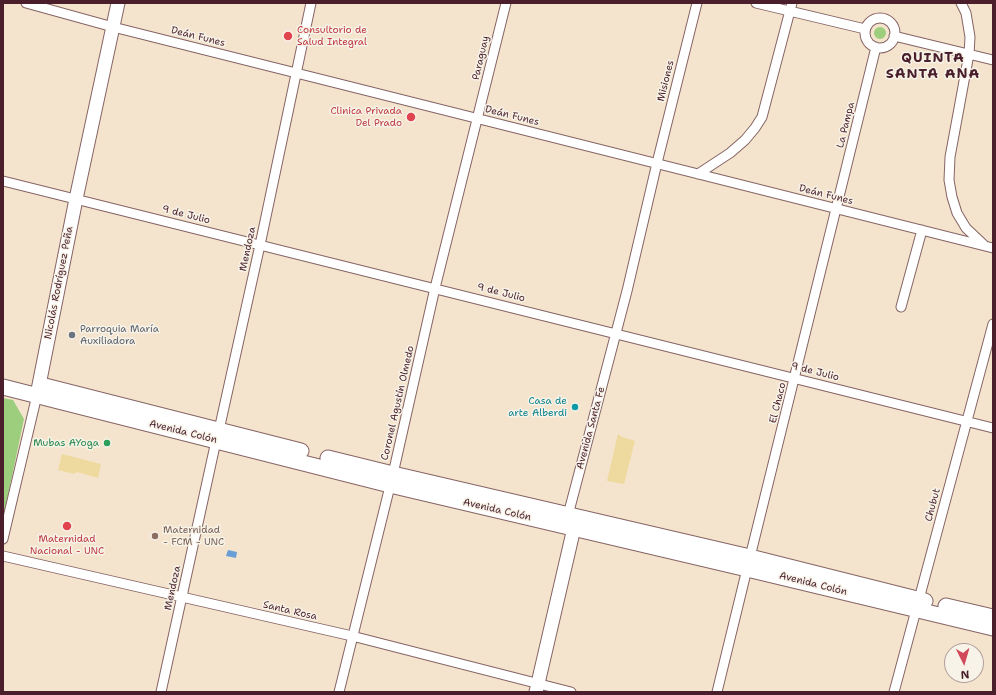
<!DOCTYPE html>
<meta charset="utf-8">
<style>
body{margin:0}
#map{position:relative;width:996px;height:695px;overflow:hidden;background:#f4e4cd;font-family:"Shantell Sans",sans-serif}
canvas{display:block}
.frame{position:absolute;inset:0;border:4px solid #4a1f2b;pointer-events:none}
.north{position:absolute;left:944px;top:643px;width:40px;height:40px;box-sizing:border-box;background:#f7f3e8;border:1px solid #b29e9c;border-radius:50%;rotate:175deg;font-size:11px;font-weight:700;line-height:16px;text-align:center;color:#4a1f2b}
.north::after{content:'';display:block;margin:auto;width:14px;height:18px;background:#d1495b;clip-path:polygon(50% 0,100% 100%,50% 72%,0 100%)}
</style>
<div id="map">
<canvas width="996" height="695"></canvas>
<div class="frame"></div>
<div class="north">N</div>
</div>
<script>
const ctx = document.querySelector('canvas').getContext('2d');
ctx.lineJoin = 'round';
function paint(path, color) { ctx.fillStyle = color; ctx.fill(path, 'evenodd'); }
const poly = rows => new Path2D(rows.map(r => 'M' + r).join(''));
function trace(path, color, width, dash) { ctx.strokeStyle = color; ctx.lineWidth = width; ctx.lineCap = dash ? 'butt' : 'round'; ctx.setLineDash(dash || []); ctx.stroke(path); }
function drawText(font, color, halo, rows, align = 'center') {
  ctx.font = font + ' "Shantell Sans",sans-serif'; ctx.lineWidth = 3; ctx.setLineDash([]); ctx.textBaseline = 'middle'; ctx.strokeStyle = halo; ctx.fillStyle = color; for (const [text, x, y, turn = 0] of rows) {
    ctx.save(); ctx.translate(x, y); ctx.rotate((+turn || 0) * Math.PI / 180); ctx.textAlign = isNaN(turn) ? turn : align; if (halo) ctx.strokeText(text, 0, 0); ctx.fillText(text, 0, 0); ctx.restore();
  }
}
const green = poly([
 '874 33a6 6 0 1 1 12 0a6 6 0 1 1-12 0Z',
 [3,398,13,400,24,419,3,519]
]);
const sand = poly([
 [618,434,622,437,635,441,624,484,607,481],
 [62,454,101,464,98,478,77,472,74,474,58,470]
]);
const water = poly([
 [228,550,237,552,236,558,226,556]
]);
const street = poly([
 [26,3,113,27,993,248],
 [756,3,865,29],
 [961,3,966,13,970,37,969,54,950,157,949,180,952,197,957,213,966,228,984,245],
 '865 33a15 15 0 1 1 30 0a15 15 0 1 1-30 0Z',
 [894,36,993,60],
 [698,174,730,153,745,140,755,128,762,117,792,3],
 [3,181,993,428],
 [901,307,922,230],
 [219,430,260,245,311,3],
 [568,515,627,291,657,163,697,3],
 [3,539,37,395],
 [3,556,352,636,571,692],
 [750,557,876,47],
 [161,692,216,441],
 [339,692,393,474,435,288,506,3],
 [717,692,747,569],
 [894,692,993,324]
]);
const secondary = poly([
 [37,395,76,199,118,3],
 [536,692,574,528,570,519]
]);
const primary = poly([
 [45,386,301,451],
 [3,387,390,485,747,569,993,628],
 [328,458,393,474,750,557,925,601],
 [946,606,993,617]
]);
const markers = [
 [288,36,5,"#e0444e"],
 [411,117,5,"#e0444e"],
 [72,335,4,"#6b7280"],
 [575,407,4,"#0f9aa8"],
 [107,443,4,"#2e9e5b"],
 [67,526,5,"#e0444e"],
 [155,536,4,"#8d6e63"]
];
const healthNames = [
 ["Consultorio de",297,30],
 ["Salud Integral",297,42],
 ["Clinica Privada",402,111,"right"],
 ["Del Prado",402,123,"right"],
 ["Maternidad",67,539,"center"],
 ["Nacional - UNC",67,551,"center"]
];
const streetNames = [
 ["Deán Funes",198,37,14],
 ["Paraguay",481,58,-77],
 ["Misiones",666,81,-76],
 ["Deán Funes",512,116,14],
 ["La Pampa",846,125,-76],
 ["Deán Funes",826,195,14],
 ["9 de Julio",186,215,14],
 ["Mendoza",248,249,-78],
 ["Nicolás Rodríguez Peña",59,283,-79],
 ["9 de Julio",501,293,14],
 ["9 de Julio",815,372,14],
 ["Coronel Agustín Olmedo",398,403,-77],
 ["El Chaco",778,403,-76],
 ["Avenida Santa Fe",591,428,-75],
 ["Avenida Colón",183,432,14],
 ["Chubut",933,505,-75],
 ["Avenida Colón",497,510,13],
 ["Avenida Colón",813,584,14],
 ["Mendoza",173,588,-78],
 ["Santa Rosa",290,611,13]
];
const worshipNames = [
 ["Parroquia María",80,329],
 ["Auxiliadora",80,341]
];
const cultureNames = [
 ["Casa de",567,401],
 ["arte Alberdi",567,413]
];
const leisureNames = [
 ["Mubas AYoga",99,443]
];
const educationNames = [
 ["Maternidad",163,530],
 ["- FCM - UNC",163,542]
];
const districtNames = [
 ["QUINTA",933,58],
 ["SANTA ANA",933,74]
];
paint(green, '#9dce7d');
paint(sand, '#eeda9e');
paint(water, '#699ed6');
trace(street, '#866464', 11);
trace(secondary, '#866464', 15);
trace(primary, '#866464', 17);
trace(street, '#fff', 9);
trace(secondary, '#fff', 13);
trace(primary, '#fff', 15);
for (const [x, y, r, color] of markers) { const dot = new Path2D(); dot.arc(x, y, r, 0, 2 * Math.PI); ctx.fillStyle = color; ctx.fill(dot); trace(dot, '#f7f3e8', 1.5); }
drawText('10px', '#be3a42', '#f7f3e8', healthNames, 'left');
drawText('10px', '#4a1f2b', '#f7f3e8', streetNames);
drawText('10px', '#5b616d', '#f7f3e8', worshipNames, 'left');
drawText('10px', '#0d838f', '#f7f3e8', cultureNames, 'right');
drawText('10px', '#27864d', '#f7f3e8', leisureNames, 'right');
drawText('10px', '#785e54', '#f7f3e8', educationNames, 'left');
ctx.letterSpacing = '1px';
drawText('bold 14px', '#4a1f2b', '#f7f3e8', districtNames);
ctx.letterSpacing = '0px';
</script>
